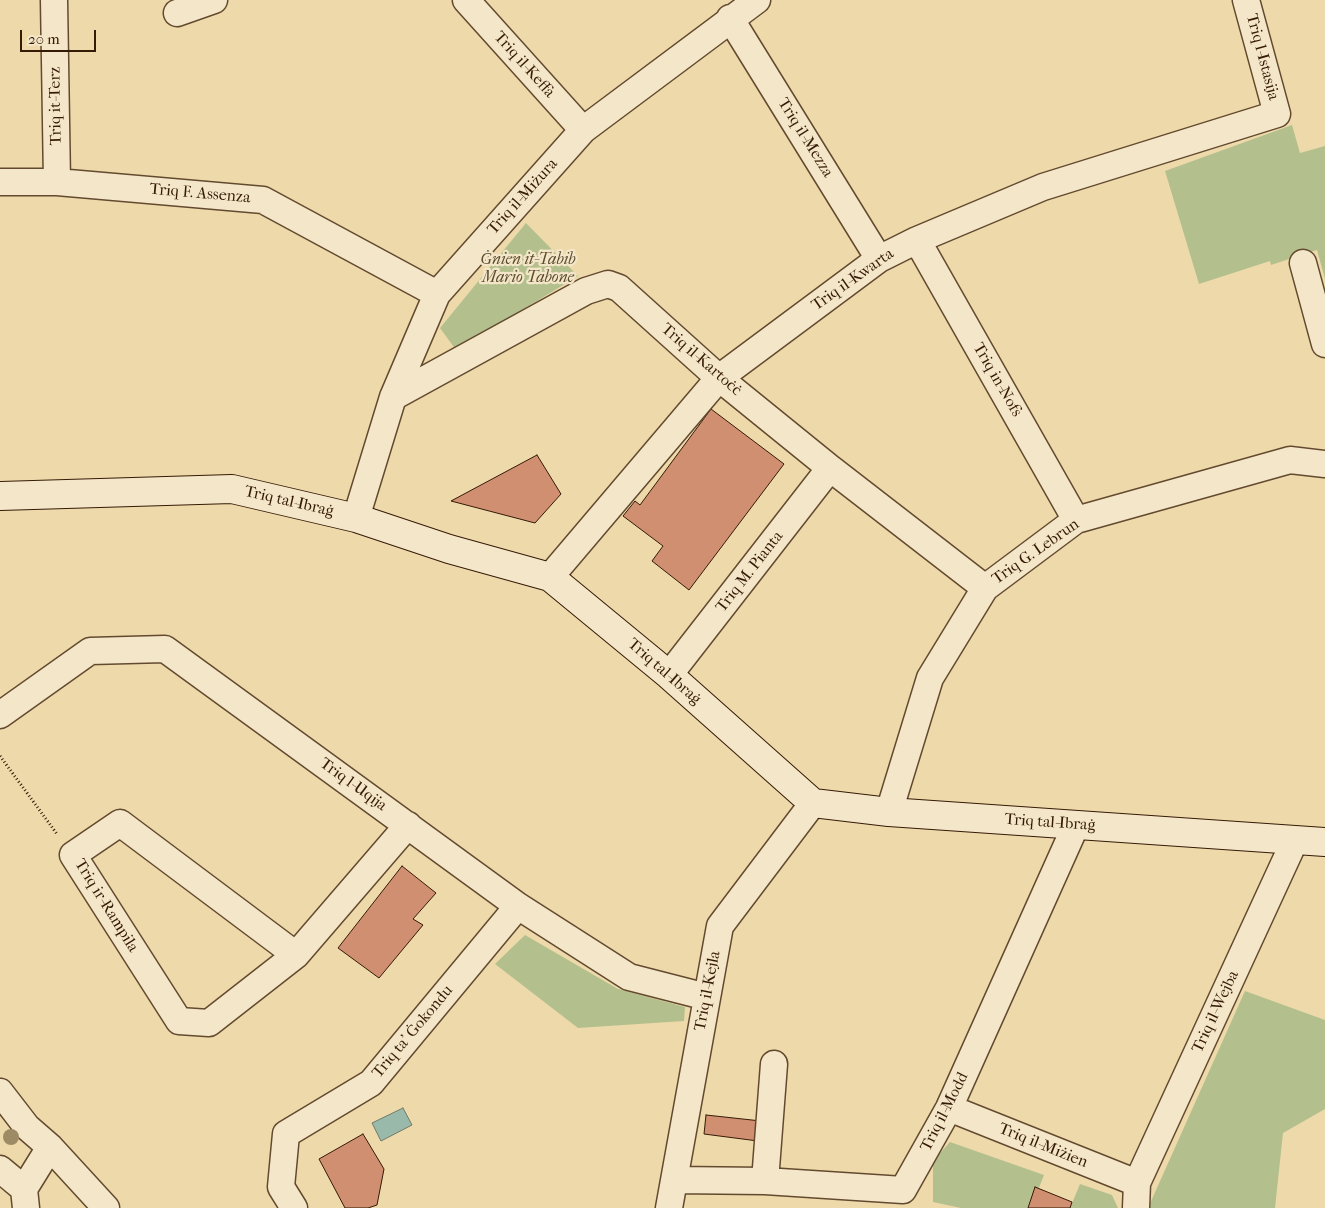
<!DOCTYPE html>
<meta charset="utf-8">
<style>
body{margin:0}
#map{position:relative;width:1325px;height:1208px;overflow:hidden;background:#eed9ab;font-family:"IM FELL French Canon",serif}
canvas{display:block}
.scale{position:absolute;left:20px;top:30px;width:76px;height:22px;box-sizing:border-box;border:2px solid #351a06;border-top:0;padding-left:6px;font-size:15px;line-height:18px;white-space:nowrap;color:#351a06;-webkit-text-stroke:4px #f4e6c8;paint-order:stroke}
</style>
<div id="map">
<canvas width="1325" height="1208"></canvas>
<div class="scale">20 m</div>
</div>
<script>
const ctx = document.querySelector('canvas').getContext('2d');
ctx.lineJoin = 'round';
function paint(path, color) { ctx.fillStyle = color; ctx.fill(path, 'evenodd'); }
const poly = rows => new Path2D(rows.map(r => 'M' + r).join(''));
function trace(path, color, width, dash) { ctx.strokeStyle = color; ctx.lineWidth = width; ctx.lineCap = dash ? 'butt' : 'round'; ctx.setLineDash(dash || []); ctx.stroke(path); }
function drawText(font, color, halo, rows, align = 'center') {
  ctx.font = font + ' "IM FELL French Canon",serif'; ctx.lineWidth = 4.5; ctx.setLineDash([]); ctx.textBaseline = 'middle'; ctx.strokeStyle = halo; ctx.fillStyle = color; for (const [text, x, y, turn = 0] of rows) {
    ctx.save(); ctx.translate(x, y); ctx.rotate((+turn || 0) * Math.PI / 180); ctx.textAlign = isNaN(turn) ? turn : align; if (halo) ctx.strokeText(text, 0, 0); ctx.fillText(text, 0, 0); ctx.restore();
  }
}
const green = poly([
 [1292,125,1300,153,1325,146,1325,279,1317,250,1271,265,1270,261,1199,284,1165,171],
 [526,223,578,276,456,350,440,328],
 [525,935,618,989,685,1007,684,1021,578,1028,495,964],
 [1245,991,1325,1020,1325,1109,1283,1133,1275,1208,1148,1208],
 [950,1142,1044,1175,1031,1208,961,1208,933,1202,933,1161],
 [1080,1184,1112,1195,1118,1208,1070,1208]
]);
const water = poly([
 [403,1108,412,1125,381,1141,372,1123,403,1108]
]);
const building = poly([
 [711,409,784,464,689,590,652,561,663,546,623,516,635,501,640,505,711,409],
 [537,455,561,494,535,523,451,501,537,455],
 [402,866,436,893,413,919,423,925,379,978,338,948,402,866],
 [706,1115,761,1121,758,1141,704,1134,706,1115],
 [363,1134,384,1169,377,1205,368,1208,345,1208,319,1159,363,1134],
 [1035,1187,1072,1202,1070,1208,1028,1208,1035,1187]
]);
const path = poly([
 [0,756,57,834]
]);
const street = poly([
 [54,0,57,182],
 [466,0,583,130],
 [177,13,214,0],
 [730,18,879,259],
 [0,182,57,182,263,200,437,294],
 [917,240,1076,520],
 [1303,263,1325,344],
 [393,397,586,291,608,284,619,288,719,378,830,468,985,588],
 [356,518,393,397,437,294,583,130,757,0],
 [550,577,719,378,879,259,917,240,1043,187,1277,114,1246,0],
 [669,675,830,468],
 [0,715,90,651,165,649,518,906,629,977,707,997],
 [889,812,930,678,985,588,1076,520,1290,460,1325,464],
 [296,955,120,823,73,855,179,1021,209,1023,296,955,408,825],
 [0,1092,27,1127,50,1147,106,1208],
 [949,1108,1137,1183],
 [0,1169,24,1189,26,1208],
 [675,1180,765,1181,903,1190,949,1108,1076,825],
 [765,1181,774,1064],
 [24,1189,50,1147],
 [294,1208,281,1187,286,1134,371,1083,518,906],
 [669,1208,720,926,813,803],
 [1136,1208,1137,1183,1295,840]
]);
const secondary = poly([
 [0,496,232,489,356,518,449,549,550,577,669,675,813,803,889,812,1325,842]
]);
const trees = [
 [11,1137]
];
const streetNames = [
 ["Triq l-Istasija",1262,57,75],
 ["Triq il-Keffa",524,65,48],
 ["Triq it-Terz",56,106,-91],
 ["Triq il-Mezza",805,138,58],
 ["Triq F. Assenza",200,194,5],
 ["Triq il-Miżura",523,197,-48],
 ["Triq il-Kwarta",853,280,-35],
 ["Triq il-Kartoċċ",701,360,41],
 ["Triq in-Nofs",997,380,60],
 ["Triq tal-Ibraġ",289,502,13],
 ["Triq G. Lebrun",1036,552,-35],
 ["Triq M. Pianta",750,572,-52],
 ["Triq tal-Ibraġ",664,672,41],
 ["Triq l-Uqija",353,785,36],
 ["Triq tal-Ibraġ",1050,823,4],
 ["Triq ir-Rampila",106,906,58],
 ["Triq il-Kejla",708,991,-79],
 ["Triq il-Wejba",1216,1012,-65],
 ["Triq ta' Ġokondu",413,1032,-50],
 ["Triq il-Modd",945,1112,-63],
 ["Triq il-Miżien",1043,1146,22]
];
const parkNames = [
 ["Ġnien it-Tabib",528,260],
 ["Mario Tabone",528,278]
];
paint(green, '#b3c08d');
paint(water, '#99baab');
trace(water, '#717a69', 1);
paint(building, '#d08f71');
trace(building, '#351a06', 1);
trace(street, '#634a2f', 29);
trace(secondary, '#351a06', 30);
trace(path, '#351a06', 3, [1, 2.5]);
trace(street, '#f4e6c8', 26);
trace(secondary, '#f4e6c8', 28);
ctx.fillStyle = '#9d8b66';
for (const [x, y] of trees) { ctx.beginPath(); ctx.arc(x, y, 8, 0, 2 * Math.PI); ctx.fill(); }
drawText('16px', '#351a06', '#f4e6c8', streetNames);
drawText('italic 16px', '#5b4c2e', '#f4e6c8', parkNames);
</script>
